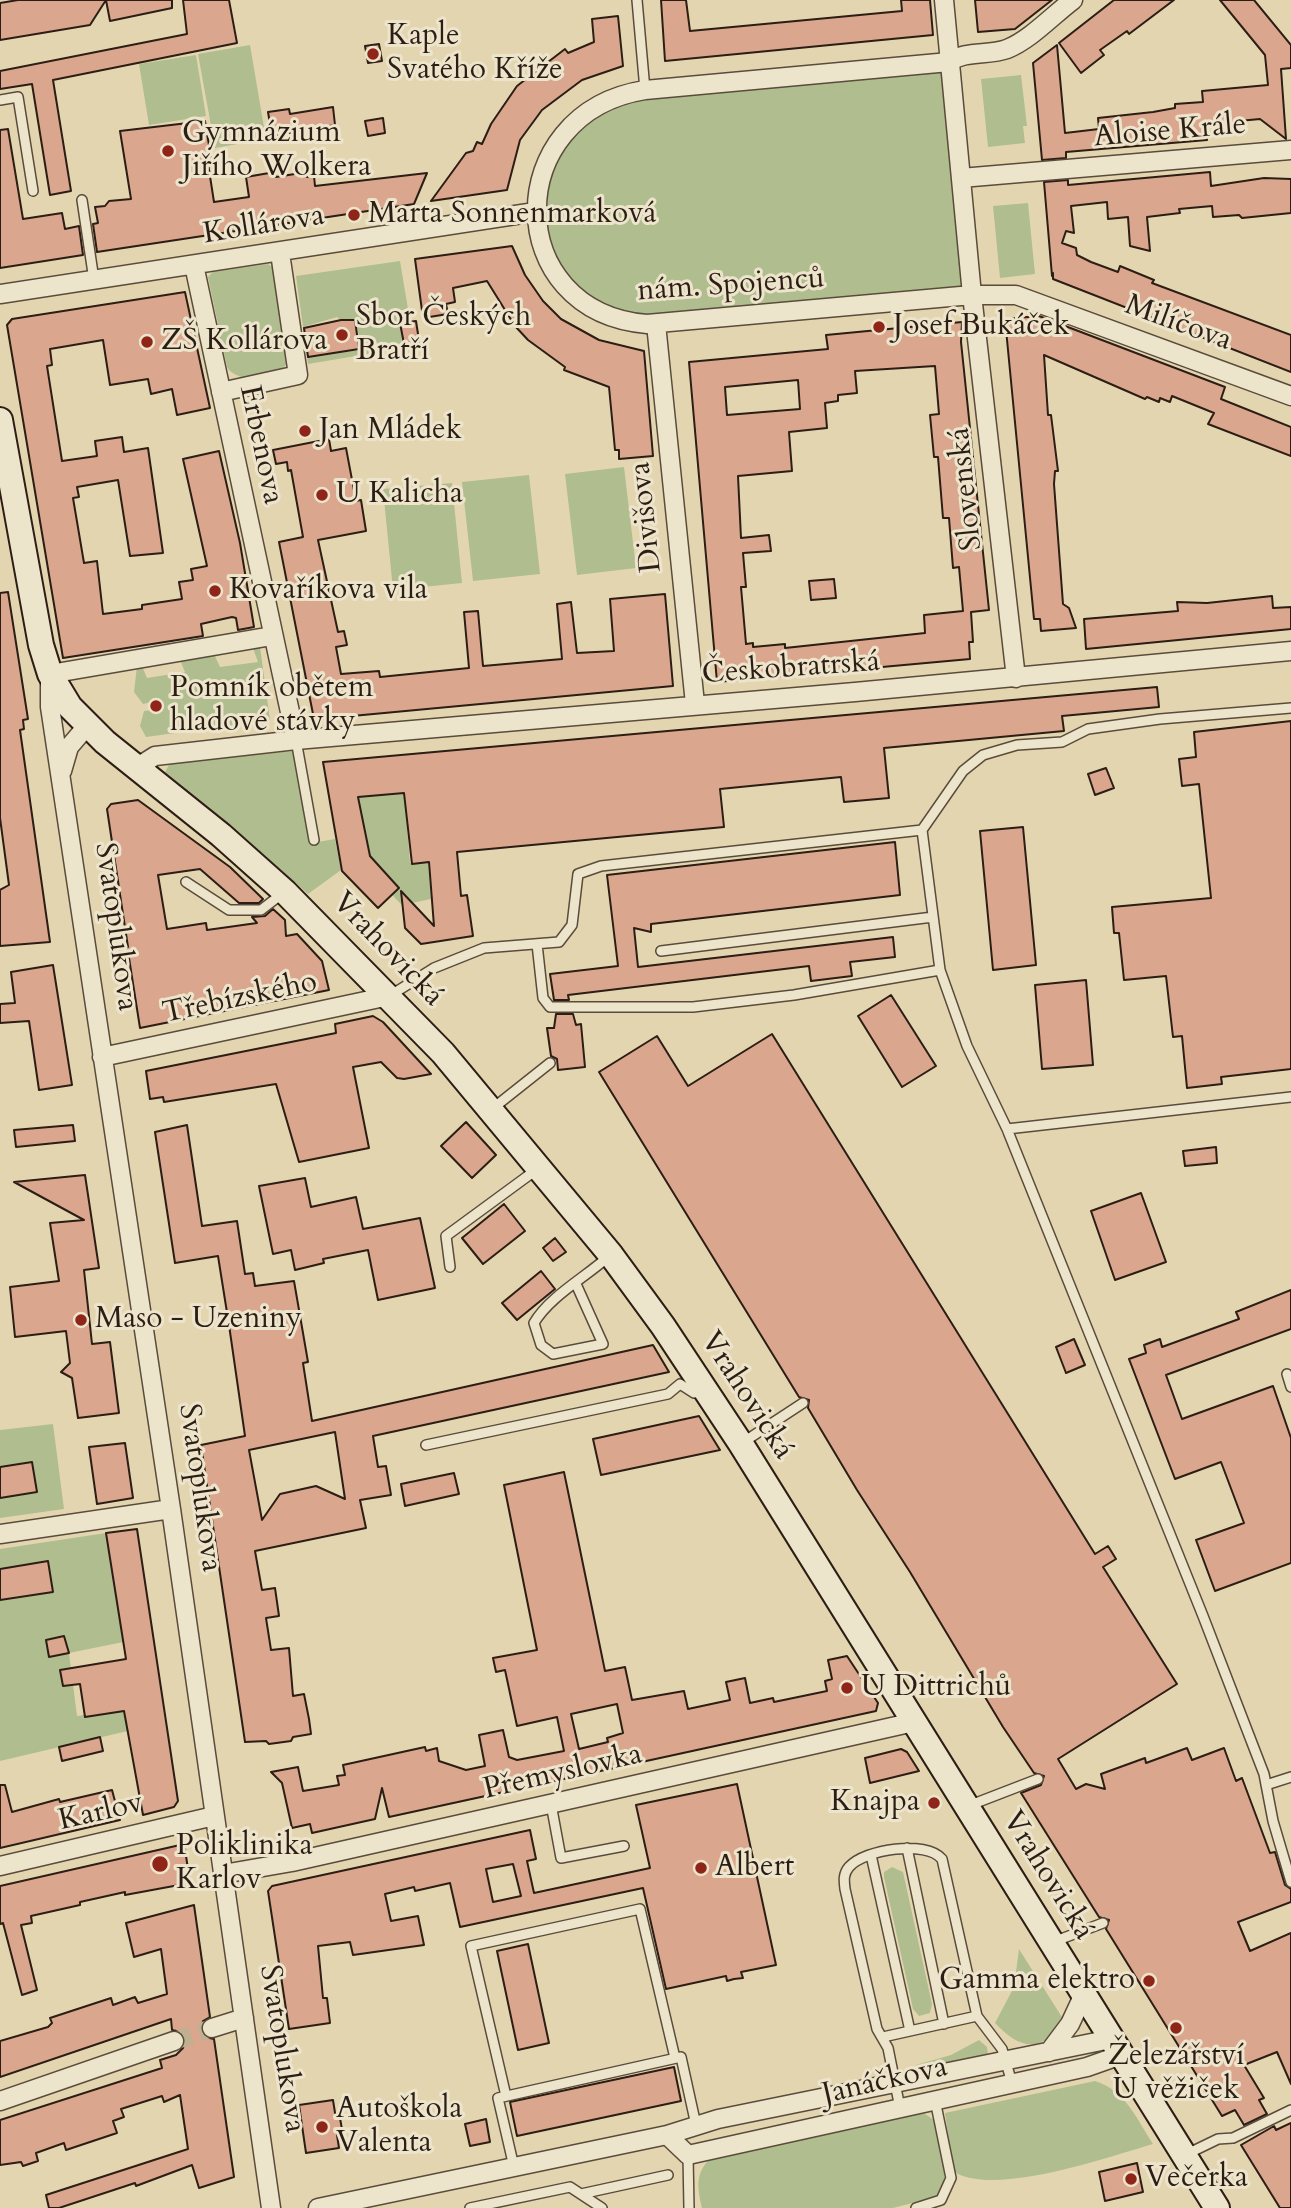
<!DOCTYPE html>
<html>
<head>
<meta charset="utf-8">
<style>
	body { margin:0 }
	canvas { display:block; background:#e4d5b1 }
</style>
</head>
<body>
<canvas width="1291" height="2208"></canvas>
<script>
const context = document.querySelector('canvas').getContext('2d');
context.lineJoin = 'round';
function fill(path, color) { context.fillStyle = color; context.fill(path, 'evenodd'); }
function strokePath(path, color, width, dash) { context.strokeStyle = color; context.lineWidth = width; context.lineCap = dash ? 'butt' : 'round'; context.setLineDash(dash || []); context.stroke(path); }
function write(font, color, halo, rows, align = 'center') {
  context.font = font + ' Cardo,serif'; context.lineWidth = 6; context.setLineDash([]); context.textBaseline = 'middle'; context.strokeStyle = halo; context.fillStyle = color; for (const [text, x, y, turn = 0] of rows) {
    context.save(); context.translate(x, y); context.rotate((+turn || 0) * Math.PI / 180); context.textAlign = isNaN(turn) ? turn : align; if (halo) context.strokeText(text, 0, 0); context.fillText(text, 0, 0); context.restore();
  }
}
fill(new Path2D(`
	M250,45L266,139L215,148L198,54Z
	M196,55L206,116L149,125L139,64Z
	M948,70L967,289L648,318L611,312L569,285L549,252L540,199L567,133L602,106L645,94Z
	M1021,75L1027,126H1023L1025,143L988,147L981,79Z
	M1028,203L1035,274L1000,278L993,206Z
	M400,261L410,321L400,323L404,348L308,364L307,356L361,350L356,319L342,321L337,317L303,327L296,276Z
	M268,264L275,269L287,364C274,378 238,385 227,367L208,277L213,272Z
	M624,467L636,568L577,575L565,474Z
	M529,475L540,574L473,581L462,482Z
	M452,483L462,583L393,590L383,489Z
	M260,647L270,720L146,737L140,726L144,711L162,709L160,700L143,704L134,692L137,666H142L147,678L185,672L180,660L214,654L220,667L258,662L253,648Z
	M294,751L312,843L335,839L341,870L308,894L232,826L165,772L170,763Z
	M404,792L410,863L428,862L431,899L402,905C371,876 362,835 351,796Z
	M53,1424L64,1509L0,1518V1430Z
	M106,1533L122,1634L152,1629L153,1636L69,1653L77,1716L163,1704L166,1722L0,1761V1549Z
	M892,1867L903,1872L932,2004L930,2013L919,2016L913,2009L884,1877V1872Z
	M1019,1949L1065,2022C1041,2053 1020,2050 995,2023L1014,1987Z
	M979,2040L987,2047L988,2055L917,2070L916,2065L951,2055Z
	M1095,2081C1125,2090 1137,2119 1153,2144C1108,2157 992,2198 953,2171L945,2113Z
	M922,2112L934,2120C938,2142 955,2180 936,2197L893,2208H702C697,2186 695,2174 711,2157Z`), '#b0be8f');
const building = new Path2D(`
	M18,0H106L90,25L0,40V3Z
	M106,0H172V8L110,21Z
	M183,0H229L237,43L53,80L71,191L50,195L32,84L0,89V71L187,34Z
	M661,0H686L690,31L902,11L901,0H930L933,35L665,61Z
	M975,0H1052L1015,29L978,32Z
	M1114,0H1174L1129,34L1127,31L1100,50L1104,55L1081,73L1059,43Z
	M1220,0H1254L1291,45V68L1281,69L1286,139L1260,119L1228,122L1206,126L1207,140L1066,152V158L1042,160L1033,63L1057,45L1065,133L1099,129L1098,118L1153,112L1175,108V104L1203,102L1202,91L1268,85L1265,55Z
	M618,16L623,66L582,80L542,110L520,140L507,190L431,201L466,153L473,151L477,142L482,144L491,124L517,86L565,49L568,53L594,42L592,19Z
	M379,44L382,61L368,63L365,46Z
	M333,107L335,125L272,136L268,112L289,109L290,114Z
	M383,118L385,133L368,136L365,121Z
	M205,121L211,157H207L214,202L249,197L246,177L275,172L276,177L307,172V177L314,176L315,186L427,173L414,204L97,252L93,224L98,223L95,207L105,206L109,201L131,199L120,131Z
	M8,129L23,219L62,213L65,229L79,226L83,255L0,268V130Z
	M1210,172L1211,186L1264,178L1291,179V213L1242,218L1239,215L1213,217L1212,206L1179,209L1180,213L1147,217L1150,251L1130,246L1128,217L1108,219L1107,202L1071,206L1074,233L1066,231L1062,243L1076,248L1077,255L1091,262L1118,272L1120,266L1154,280L1152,283L1291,335V372L1053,279V273L1052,276L1044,182L1068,180V185Z
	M512,246L525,275L543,301L561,319L599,340L644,351L653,456L619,459V450H615L609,387L564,370L565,367L528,340L515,326L487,281L453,288L455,302L446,304L448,314L423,318L415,259Z
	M185,292L210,408L177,415L172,389L151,394L148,379L110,385L103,340L50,349L52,365L47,366L62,461L97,456L95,441L122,437L124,452L148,448L163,553L130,556L118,480L77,487L79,497L73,498L84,563L97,561L103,614L142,609V605L182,599L179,582L193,580L191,569L207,566L183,459L219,451L240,543L254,627L238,630L236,618L232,617L201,624L203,636L63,658L7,325L12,319Z
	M1039,316L1225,387L1221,399L1291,427V456L1208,424L1214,413L1172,396L1170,402L1160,398L1159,402L1147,397L1145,399L1044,355L1048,415H1051L1058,471H1055L1054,484L1063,604L1069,608L1076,628L1041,631L1040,619H1034L1005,319Z
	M341,320H355L359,349L308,357L304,328Z
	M416,321L420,347L405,349L400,323Z
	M962,322L961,342L989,610L971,612L973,642H969L970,659L717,682L689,362L828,349L826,335ZM935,366L939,414L930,415L934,457H938L943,518H949L953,568L959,567L963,611L924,615L925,633L785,648V644L753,647V643L746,644L741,587H746L743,553L771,551L769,535L741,538L738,476L792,471L789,432L827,428L825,403L838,401V395L857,393L855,371ZM798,380L800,409L727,415L725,387Z
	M329,439L331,451L346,448L356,501L361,500L366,531L318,540L338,632L344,631L347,645L336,647L341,674L379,671L380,677L469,668L464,612L478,611L483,666L562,659L557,604L571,602L577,653L614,651L610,599L665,594L673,686L320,719L313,714L279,542L303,537L291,470L288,471L287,462L276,464L273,450Z
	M834,579L836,598L811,600L809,581Z
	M8,592L28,719L23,720L24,729L20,730L50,942L0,946V890L9,885L0,818V593Z
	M1272,596L1273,608L1291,607V629L1086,649L1084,619L1178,611L1177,602L1207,603Z
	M1157,687L1159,707L1062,716L1064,731L884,748L889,798L844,802L841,777L720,789L724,827L457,852L461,896L467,895L473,936L421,944L405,928L401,891L434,926L429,862L412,864L404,793L358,797L370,856L399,888L378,908L342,871L323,762Z
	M1291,721V1069L1221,1077L1222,1084L1187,1088L1182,1036L1173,1037L1166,976L1124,980L1119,933H1114L1112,907L1211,898L1199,784L1182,786L1179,759L1196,757L1194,732Z
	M1106,768L1114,788L1095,795L1088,774Z
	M138,800L230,867L263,899L259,903H239L200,869L158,875L167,929L206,923L207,930L257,923L252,917L265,916L273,909L285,920L286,936L297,934L322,961L329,990L140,1028L129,958L111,952L128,947L107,809L111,804Z
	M1023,827L1036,965L993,970L980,831Z
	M895,842L900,895L651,924V932L634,928L638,967L893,937L895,957L850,962L852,976L811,981L809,966L568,995L569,1000H554L550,974L618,966L607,875Z
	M53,965L72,1085L39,1090L29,1021L0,1023V1004L15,1003L11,972Z
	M1086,980L1093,1065L1042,1069L1035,985Z
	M891,995L936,1066L902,1087L858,1016Z
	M556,1014H573L576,1025L581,1024L585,1067L558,1070L557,1059L551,1056L547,1028H554Z
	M373,1016L383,1022L431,1074L404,1079L397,1078L381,1062L353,1067L369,1148L299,1162L276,1084L164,1102L163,1097L150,1099L146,1071L336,1033L335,1024Z
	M772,1034L1095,1554L1108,1546L1116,1559L1103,1567L1177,1684L1058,1759L1076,1789L1086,1784L1105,1789L1101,1774L1145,1758L1146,1763L1187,1748L1192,1760L1224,1748L1236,1781L1242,1778L1270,1853L1275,1852L1285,1885L1291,1889V1902L1238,1922L1250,1951L1291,1933V2084L1277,2052L1244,2065L1264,2098L1259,2100L1267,2114L1244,2125L1235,2110L1222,2116L1106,1929L1109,1920L1099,1917L1021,1793L1041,1785L1044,1776L1034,1773L1003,1727L910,1572L857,1490L808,1408L809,1400L799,1397L599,1072L657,1036L688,1086Z
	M466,1122L496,1155L472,1178L441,1146Z
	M73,1125L75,1141L16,1147L14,1130Z
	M187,1125L202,1226L237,1221L245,1274L253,1273L255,1286L294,1281L308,1362L303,1363L312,1421L653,1345L669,1372L373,1436L378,1467L386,1466L391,1495L360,1500L366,1528L255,1551L262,1590L275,1588L279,1616L266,1618L271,1650L289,1648L293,1696L304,1694L309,1719L311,1734L293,1737L291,1741L269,1744L266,1741L245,1742L201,1445L245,1436L229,1325L218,1256L175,1263L155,1132ZM335,1432L345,1499L316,1486L280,1494L262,1520L249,1450Z
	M1216,1147L1217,1163L1185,1166L1183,1151Z
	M85,1175L99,1268L84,1270L92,1344L110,1342L119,1413L78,1418L72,1378L61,1372L70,1363L66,1331L15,1337L10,1287L59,1281L50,1223L84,1220L14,1182Z
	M305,1178L311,1207L356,1197L363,1229L420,1218L435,1288L378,1300L368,1250L323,1259L324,1263L295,1270L291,1250L273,1254L259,1186Z
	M1141,1193L1166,1262L1115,1280L1091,1211Z
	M504,1204L525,1231L483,1264L462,1238Z
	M555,1238L566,1252L553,1261L543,1248Z
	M541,1271L555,1289L517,1320L502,1303Z
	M1291,1290V1329L1166,1375L1182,1419L1273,1386L1291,1438V1563L1215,1591L1196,1540L1244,1523L1221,1462L1175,1479L1129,1359L1146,1353L1144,1345L1160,1339L1162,1347L1239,1319L1236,1312Z
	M1074,1339L1085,1365L1066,1373L1056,1347Z
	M699,1416L720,1450L601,1475L593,1439Z
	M125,1443L133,1498L97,1504L89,1447Z
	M32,1462L37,1492L0,1498V1467Z
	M564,1472L605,1671L625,1667L632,1700L684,1691L688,1709L730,1700L726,1682L745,1678L750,1703L773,1698L774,1702L827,1691L825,1681L832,1679L828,1660L847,1656L878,1703L876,1711L389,1817L382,1788L375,1819L312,1833L310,1824L292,1828L282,1783L271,1772L298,1767L303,1791L339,1785L337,1776L345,1775L343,1765L425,1747L426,1751L437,1748L439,1761L466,1770L485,1766L479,1735L503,1730L509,1757L517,1760L564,1751L557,1717L517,1726L505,1670L496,1672L493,1658L537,1650L504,1485ZM617,1704L623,1733L607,1738L608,1742L579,1749L571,1714Z
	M454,1473L459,1494L405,1506L401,1484Z
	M137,1529L178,1801L174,1807L143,1815L124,1711L85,1717L80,1684L63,1686L60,1670L126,1659L106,1533Z
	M48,1561L53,1592L0,1600V1569Z
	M64,1636L69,1653L49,1657L46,1640Z
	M100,1737L103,1751L62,1761L59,1747Z
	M901,1749L907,1752L919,1771L870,1783L865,1758Z
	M737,1784L776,1965L741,1972L743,1978L734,1979L727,1981L726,1976L666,1989L643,1888L460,1927L450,1883L415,1891L414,1887L385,1894L391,1921L418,1916L424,1945L353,1955L350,1942L318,1946L323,1998H327L330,2023L289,2029L268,1891L272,1886L530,1830L536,1859L527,1861L534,1893L650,1868L636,1805ZM513,1864L521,1896L493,1902L486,1869Z
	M0,1785H5L12,1812L59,1799L60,1802L112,1790L120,1820L0,1848Z
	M180,1845L185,1849L190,1883L125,1895V1892L80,1902V1905L31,1916L32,1923L21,1925L37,1990L22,1995L3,1923L0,1924V1886Z
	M194,1905L210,2017L203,2021L201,2031L205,2037L214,2039L234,2177L199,2188L192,2165L136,2186L135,2183L59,2208H49L46,2195L188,2149L180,2095L164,2102L162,2096L121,2109L124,2117L113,2121L117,2133L66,2150L64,2143L36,2153L38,2161L23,2166L21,2162L0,2165V2120L162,2068L160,2060L176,2055L183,2048L185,2038L181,2032L172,2030L171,2019L0,2077V2041L48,2027L52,2023L50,2018L111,1998L113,2005L135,1997L138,2003L167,1994L161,1949L134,1957L126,1923Z
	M528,1944L549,2043L518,2050L497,1951Z
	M674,2067L681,2101L517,2136L510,2102Z
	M333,2100L336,2119L340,2118L343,2135H337L339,2148L306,2153L299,2105Z
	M486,2119L490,2142L470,2146L465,2124Z
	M1291,2123V2208H1280L1241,2145L1274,2126L1276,2130Z
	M1137,2163L1143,2192L1105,2201L1099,2172Z`);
fill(building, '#daa68d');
strokePath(building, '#2c1e14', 2);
strokePath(new Path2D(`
	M174,2041L212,2028`), '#bfb092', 18, [18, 9]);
const lane = new Path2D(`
	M637,0L645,90
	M0,100L18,97L33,191
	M82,200L94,280
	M296,740L314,840
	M922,830L963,771L983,755L1017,745L1062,742L1088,729L1160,719L1291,708
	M186,882L229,910H261L283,893
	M661,951L933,917
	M940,970L967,1046L1007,1129L1203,1616L1264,1774L1273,1821L1291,1882
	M391,995L434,968L484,948L559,942L572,925L578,874L601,866L922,830L940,970L794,995L693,1007H550L543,998L537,944
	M492,1109L550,1063
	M1007,1129L1291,1097
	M450,1267L446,1236L536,1170
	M576,1284L603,1344L553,1354L541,1345L534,1323C550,1296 586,1277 609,1256
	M1287,1374L1291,1387
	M742,1443L803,1403
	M426,1445L668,1394L680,1384L694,1393L700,1390
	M1266,1785L1291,1777
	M551,1804L561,1858L624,1846
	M968,1806L1038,1779
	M907,1848L944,2024
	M871,1855L910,2031
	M1053,1942L1103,1923
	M883,2037L977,2016
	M506,2096L471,1946L640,1909L675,2058
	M900,2108L888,2048L877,2029L845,1889C844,1881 843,1874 849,1867C865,1849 926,1840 942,1859L977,2016L1002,2049L1012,2083
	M688,2155L689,2208
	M1185,2155L1218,2139L1233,2138L1291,2110
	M514,2167L498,2098L681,2057L696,2125
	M581,2194L668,2175
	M470,2208L570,2187L602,2208
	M916,2208L941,2200L951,2178L935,2100`);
const street = new Path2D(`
	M944,0L972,295L1016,678
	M1073,0C1053,15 1030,40 1007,49C988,56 966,50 949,62L645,90C500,113 501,312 647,324L972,295H1016L1291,396
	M961,178L1291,150
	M194,265L296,740
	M0,294L535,212
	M656,324L695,704
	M221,392L298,375L280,253
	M136,768L155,756L296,740L855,692L1291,651
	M62,771L69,747L87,726
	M102,1057L389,996
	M0,1534L171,1509
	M0,1866L214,1816
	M223,1874L292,1862L914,1722
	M212,2028L244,2018
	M1049,2052L1070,2024L1084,1994
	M0,2101L174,2041
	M667,2135L688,2155L1087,2067L1121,2055
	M271,2208L171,1509L50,707V674L272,636
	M318,2208L667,2135L718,2119L1111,2039`);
const secondary = new Path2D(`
	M0,420L41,645L50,674L70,707L105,742L221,835L285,892L443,1053L611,1255L663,1326L741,1444L1217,2208`);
strokePath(lane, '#5a4c3b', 12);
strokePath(street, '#5a4c3b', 21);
strokePath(secondary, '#2c1e14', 28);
strokePath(lane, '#ede4cc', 9);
strokePath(street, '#ede4cc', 18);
strokePath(secondary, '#ede4cc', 24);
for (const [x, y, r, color] of [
	[373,54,7,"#8f2418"],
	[168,151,7,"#8f2418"],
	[354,215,7,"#8f2418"],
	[879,327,7,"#8f2418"],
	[342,335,7,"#8f2418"],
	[147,342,7,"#8f2418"],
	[305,431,7,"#8f2418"],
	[322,495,7,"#8f2418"],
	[215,591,7,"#8f2418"],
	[156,706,7,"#8f2418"],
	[81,1320,7,"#8f2418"],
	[847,1688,7,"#8f2418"],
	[934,1803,7,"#8f2418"],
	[160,1864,9,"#8f2418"],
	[701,1868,7,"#8f2418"],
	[1149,1981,7,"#8f2418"],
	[1176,2028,7,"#8f2418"],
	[322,2127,7,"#8f2418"],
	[1131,2179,7,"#8f2418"]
]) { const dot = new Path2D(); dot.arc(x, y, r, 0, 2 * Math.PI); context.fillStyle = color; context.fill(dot); strokePath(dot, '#ede4cc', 2.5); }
write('30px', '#2c1e14', '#ede4cc', [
	["Kaple",387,37],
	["Svatého Kříže",387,71],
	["Gymnázium",182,134],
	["Jiřího Wolkera",182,168],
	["Marta Sonnenmarková",368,215],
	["Sbor Českých",356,318],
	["Bratří",356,352],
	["Josef Bukáček",893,327],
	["ZŠ Kollárova",161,342],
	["Jan Mládek",319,431],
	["U Kalicha",336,495],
	["Kovaříkova vila",229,591],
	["Pomník obětem",170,689],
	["hladové stávky",170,723],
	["Maso - Uzeniny",95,1320],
	["U Dittrichů",861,1688],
	["Knajpa",920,1803,"right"],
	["Poliklinika",176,1847],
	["Karlov",176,1881],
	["Albert",715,1868],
	["Gamma elektro",1135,1981,"right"],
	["Železářství",1176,2057,"center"],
	["U věžiček",1176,2091,"center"],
	["Autoškola",336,2110],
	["Valenta",336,2144],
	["Večerka",1145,2179]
], 'left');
write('30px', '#2c1e14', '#ede4cc', [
	["Aloise Krále",1170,132,-5],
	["Kollárova",264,226,-9],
	["nám. Spojenců",731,286,-4],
	["Milíčova",1178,324,20],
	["Erbenova",260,445,78],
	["Slovenská",967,489,-96],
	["Divišova",647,517,-96],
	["Českobratrská",791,669,-4],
	["Svatoplukova",115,927,82],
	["Vrahovická",387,950,46],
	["Třebízského",240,999,-12],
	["Vrahovická",746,1396,57],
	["Svatoplukova",199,1488,82],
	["Přemyslovka",563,1773,-13],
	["Karlov",101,1813,-13],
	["Vrahovická",1047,1876,58],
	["Svatoplukova",281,2049,81],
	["Janáčkova",885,2082,-13]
]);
</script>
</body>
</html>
